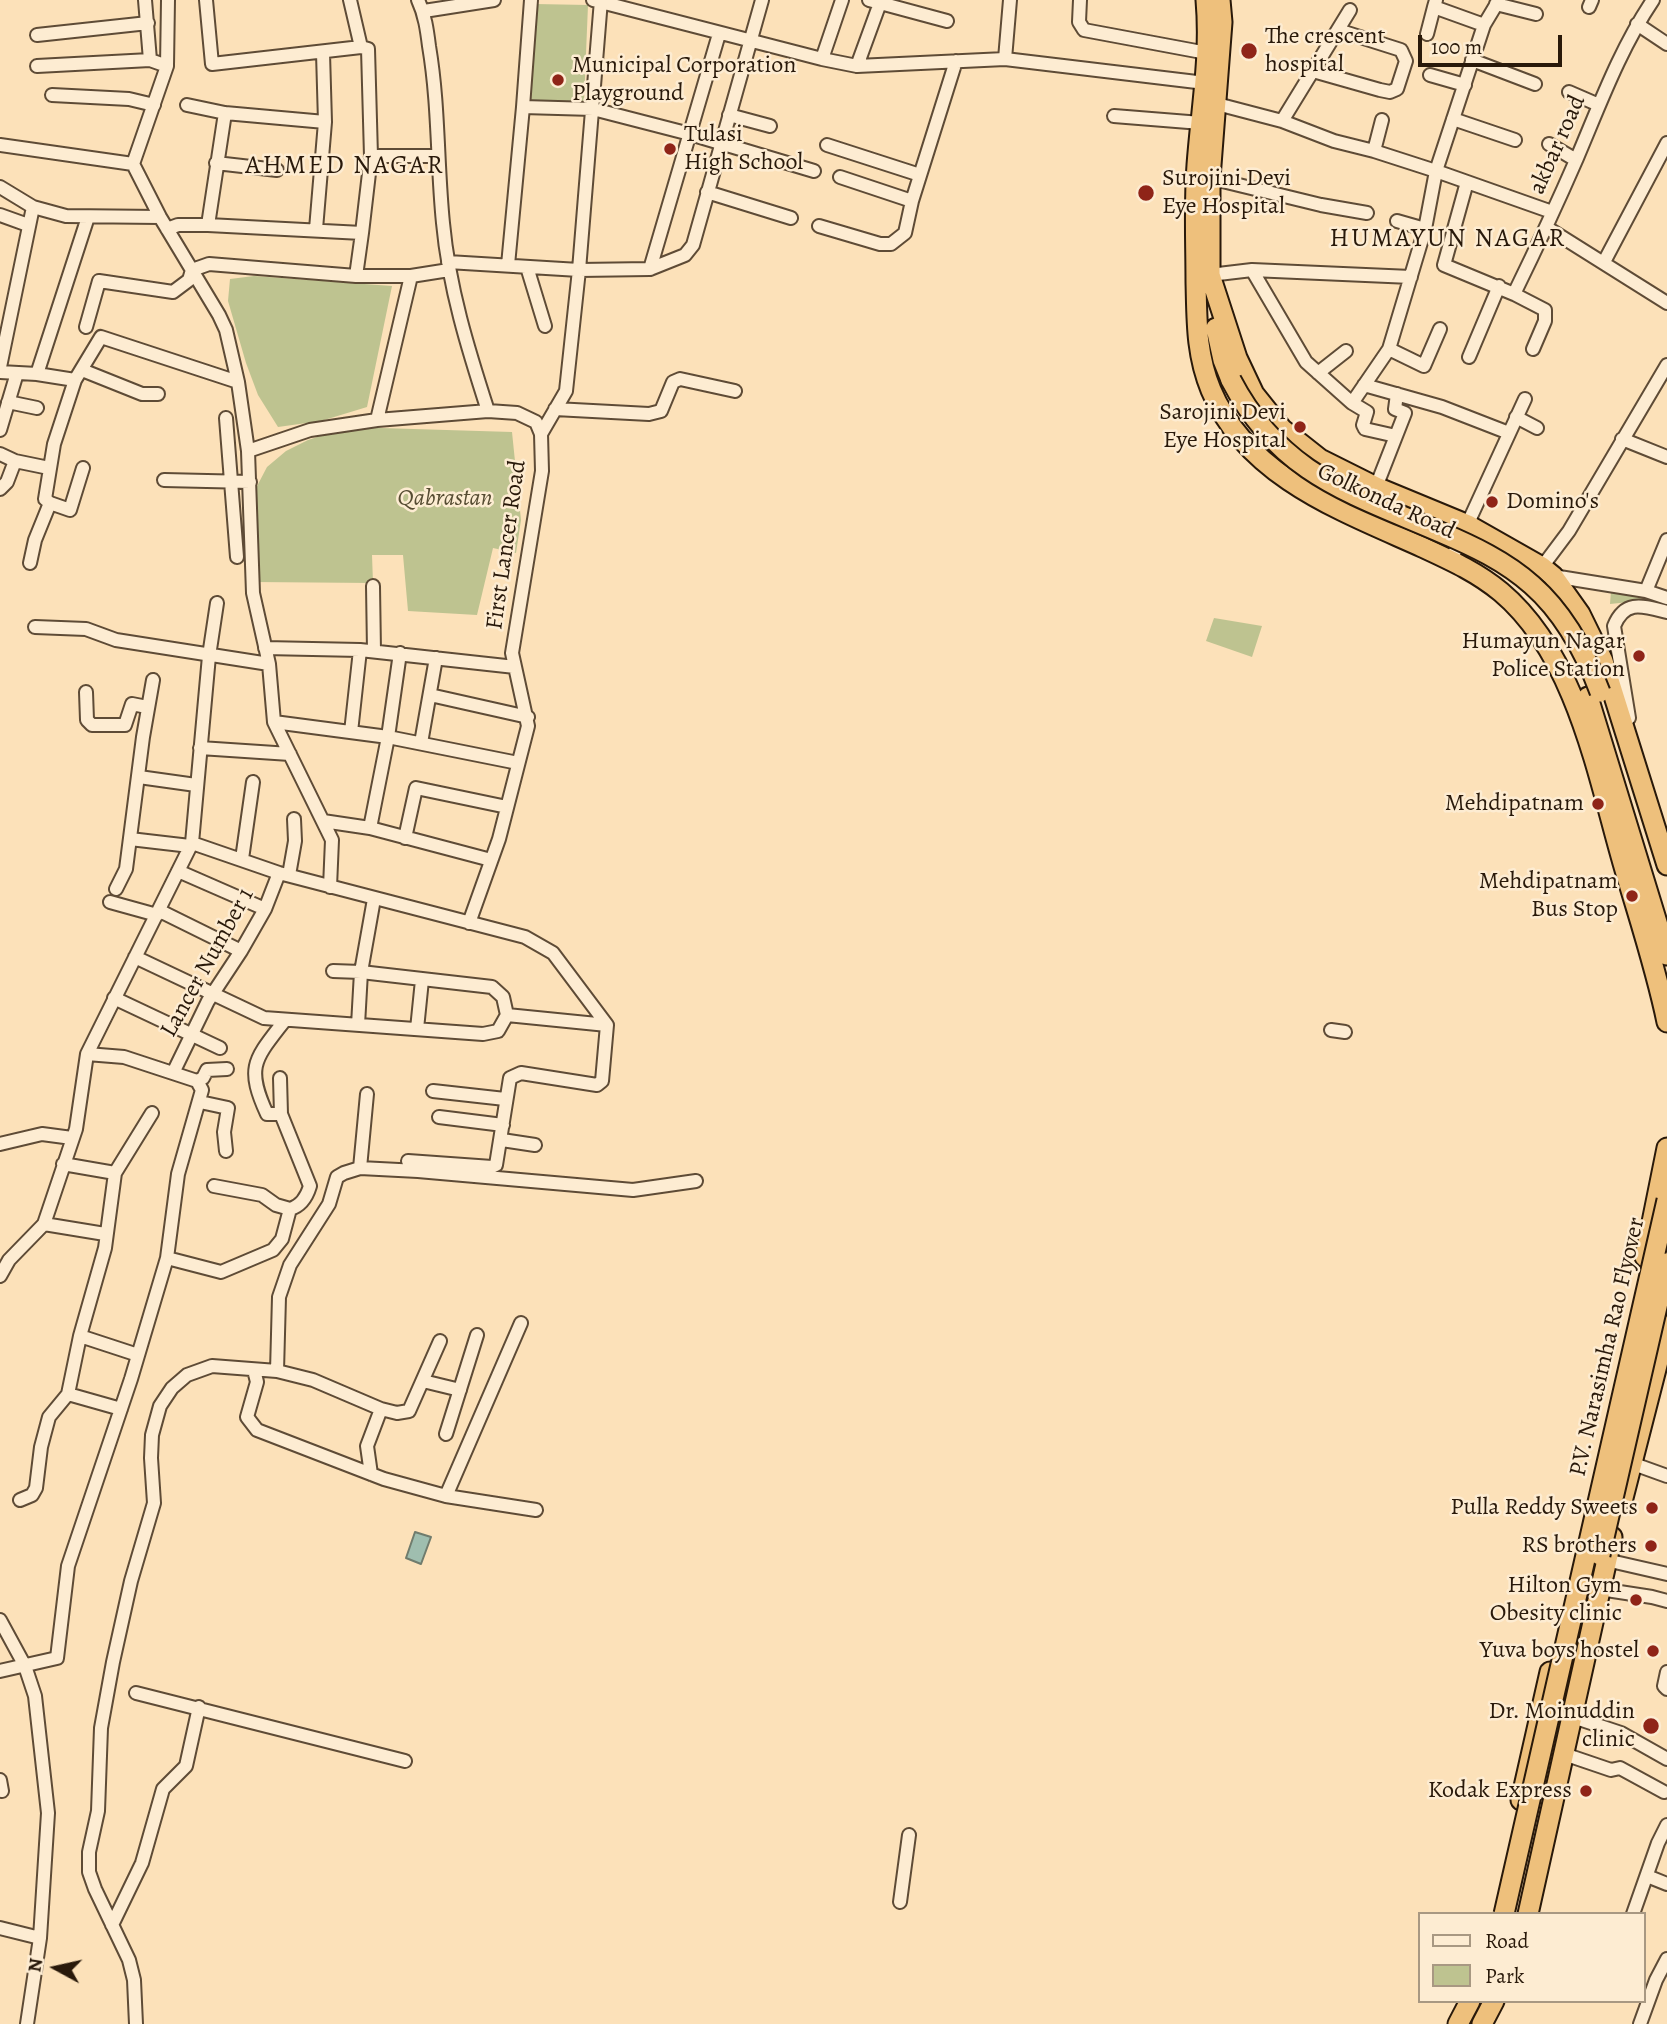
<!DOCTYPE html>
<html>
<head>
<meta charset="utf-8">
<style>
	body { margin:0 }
	#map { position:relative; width:1667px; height:2024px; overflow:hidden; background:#fce1b9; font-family:Alegreya,serif }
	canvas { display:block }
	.legend { position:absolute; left:1418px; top:1912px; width:228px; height:91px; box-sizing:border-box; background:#fdecd2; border:2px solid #a89882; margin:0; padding:9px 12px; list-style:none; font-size:21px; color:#29190a }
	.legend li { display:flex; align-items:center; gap:14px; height:35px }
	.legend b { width:35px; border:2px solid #a89882 }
	.north { position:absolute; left:21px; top:1933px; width:70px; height:70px; -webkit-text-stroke:5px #fdecd2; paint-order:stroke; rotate:278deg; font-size:19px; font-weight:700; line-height:28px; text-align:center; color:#29190a }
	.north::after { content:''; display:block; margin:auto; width:24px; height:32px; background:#29190a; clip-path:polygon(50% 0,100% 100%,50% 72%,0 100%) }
	.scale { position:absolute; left:1418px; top:35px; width:144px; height:32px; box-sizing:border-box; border:4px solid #29190a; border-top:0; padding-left:9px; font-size:21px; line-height:24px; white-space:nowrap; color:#29190a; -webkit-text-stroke:5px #fdecd2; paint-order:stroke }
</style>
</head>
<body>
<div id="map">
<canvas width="1667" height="2024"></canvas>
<ul class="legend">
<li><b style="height:9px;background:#fdecd2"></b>Road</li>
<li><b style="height:19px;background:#bec390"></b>Park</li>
</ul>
<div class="north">N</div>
<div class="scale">100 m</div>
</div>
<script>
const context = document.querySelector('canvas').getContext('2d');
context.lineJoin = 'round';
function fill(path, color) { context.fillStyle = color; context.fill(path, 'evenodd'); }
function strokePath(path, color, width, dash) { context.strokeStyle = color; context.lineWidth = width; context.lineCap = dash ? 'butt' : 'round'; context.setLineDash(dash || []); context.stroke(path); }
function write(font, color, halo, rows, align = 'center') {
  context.font = font + ' Alegreya,serif'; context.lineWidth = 5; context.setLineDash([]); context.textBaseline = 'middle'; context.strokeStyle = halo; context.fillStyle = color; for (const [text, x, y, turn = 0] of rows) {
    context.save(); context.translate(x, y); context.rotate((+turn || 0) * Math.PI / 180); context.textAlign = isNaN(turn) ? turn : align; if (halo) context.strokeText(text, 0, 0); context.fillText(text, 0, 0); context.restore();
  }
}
fill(new Path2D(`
	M535,4L588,5L584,102L529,101Z
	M254,276L392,286L367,407L321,421L278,427L258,395L246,363L228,301L230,279Z
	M348,427L512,432L521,520L516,553L493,548L477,615L408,611L403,555H372L373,583L254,582L255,490L267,467L286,451L308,440Z
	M1611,591L1648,600L1610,604Z
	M1214,618L1262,626L1252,657L1206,641Z`), '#bec390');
const water = new Path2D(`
	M415,1532L431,1537L421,1564L406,1558Z`);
fill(water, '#9fbeaf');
strokePath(water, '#707c6d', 2);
const minor = new Path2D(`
	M145,0L150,60
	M168,0L167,66L133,164L160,217L219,315L226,330L238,382L248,451L253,593L269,664L274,722L332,840L330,887
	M206,0L212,64L361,47L350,0
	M418,0C425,15 427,30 429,46C439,105 437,164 443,223C449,288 468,349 488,411L517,413L536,422L541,434L542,471L512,653L528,726L499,839L469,923
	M593,0L822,59L857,66L1005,59L1205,83
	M869,0L947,21
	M1080,0L1079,22L1084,30L1207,53
	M1436,0L1434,7L1484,25
	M1496,4L1536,14
	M1589,7L1592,0
	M424,11L494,0
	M1637,24L1667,44
	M1427,34L1434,7
	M37,35L148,23
	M822,59L842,0
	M1005,59L1010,0
	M1472,60L1535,84
	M37,66L150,60L167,66
	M857,66L880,3
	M1313,71L1380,90L1390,92L1397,89L1406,61L1401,50L1338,30
	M1430,75L1465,85
	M1569,92L1599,105
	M52,95L129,99L154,105
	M1217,104L1282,121L1334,141L1374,151L1436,171L1552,212
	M187,105L225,113L325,122
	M523,107L593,109L690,134L814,171
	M729,115L770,126
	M1114,116L1201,123
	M1453,119L1515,140
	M1282,121L1350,10
	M1549,144L1576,160
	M0,145L133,164
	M827,145L920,175
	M1374,151L1382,120
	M371,156H438
	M216,163L277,170
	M840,177L912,201
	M1210,178L1321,205L1367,213
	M1467,182L1444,265L1514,294C1536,249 1557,204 1577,158C1600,104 1620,49 1653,0
	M0,187L33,207L66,216L160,217
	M707,192L791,218
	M0,215L28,225
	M1397,221L1425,229
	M208,225L225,113
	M819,226L880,244H891L905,233L912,201L956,61
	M1546,227L1667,303
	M167,229L178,225H208L362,233L371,156L368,49L361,47
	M316,229L325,122L323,53
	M448,262L579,270L650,269L719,34
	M1604,262L1667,143
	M508,265L523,107L531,0
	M527,267L545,326
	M650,269L685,255L693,245L762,0
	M1252,270L1306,362L1352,403L1367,412L1363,425L1365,429L1396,436
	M1210,275L1252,270L1411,277
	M356,276L362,233
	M1514,294L1545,310V321L1533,349
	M86,327L99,281L173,292L189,280L192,270L209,264L356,276H411L449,270
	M1389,349L1424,366L1440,329
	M1469,357L1499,286
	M0,367L33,207
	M82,370L142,394H158
	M0,372L37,374L75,380
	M1318,373L1346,351
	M37,374L88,217
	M1364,385L1442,407L1509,433
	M8,402L37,408
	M1352,403L1389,349L1425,229L1436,171L1484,25L1499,0
	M555,409L649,414L661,411L673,382L680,379L735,391
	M1516,417L1537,428
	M226,418L237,557
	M377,420L411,276
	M0,430L17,373
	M541,434L566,391L579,270L601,0
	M1622,439L1667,457
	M248,451L310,430L377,420L488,411
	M0,454L15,461L49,468
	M164,480L250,482
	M1376,487L1405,413L1395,409L1397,394
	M0,489L7,482L15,461
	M50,503L70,510L83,468
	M1451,560L1525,399
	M30,563L35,540L50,503L45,499L54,444L75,380L101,337L238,382
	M1542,567L1569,531L1667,365
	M1553,576L1646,591L1667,598
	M373,586L374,651
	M1646,591L1667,540
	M35,627L86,629L116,640L269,664
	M265,648L360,650L515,667
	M86,692L87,720L92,725H125L132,704L147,707
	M430,695L528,717
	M1629,718L1614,626C1625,599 1643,606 1667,612
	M274,722L388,737L518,763
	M351,732L360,650
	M421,743L436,658
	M200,748L290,754
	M139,777L196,785
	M323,821L370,828L491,860
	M370,828L388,737L400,653
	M405,838L416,788L507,807
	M130,839L190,846
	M192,843L279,873L525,937L553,953L607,1025L602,1081L597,1085L521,1073L510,1078L496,1165L492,1167L408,1161
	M242,859L253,782
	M178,871L265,909
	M289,875L295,841L294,819
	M116,889L126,869L143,737L153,680
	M110,902L157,915
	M160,911L241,951
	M135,957L264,1018L483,1034L498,1031L507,1015L503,997L492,987L361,972L333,971
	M114,998L220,1048
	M507,1015L607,1025
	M358,1025L361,972L374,899
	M417,1029L422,980
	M1331,1030L1345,1032
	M173,1073L208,1001L241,951L265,909L279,873
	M197,1081L203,1078L207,1070L227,1069
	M433,1091L505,1099
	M200,1102L228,1108L224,1132L226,1151
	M281,1114H267C245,1066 255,1059 285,1020
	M439,1117L503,1125
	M502,1140L535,1145
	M0,1144L42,1134L72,1138
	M63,1164L115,1173
	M360,1168L367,1094
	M214,1186L262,1195L276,1205L290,1209
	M44,1224L105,1234
	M167,1258L221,1272L273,1250L282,1239L290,1209C301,1206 307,1196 310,1186L281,1114L280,1078
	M0,1276L9,1260L44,1224L76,1129L87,1054L192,843L209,656L217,603
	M80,1336L138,1355
	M254,1370L257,1382L247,1417L257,1430L384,1479L446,1496L536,1510
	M277,1371L279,1297L290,1265L329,1204L337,1177L344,1173L360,1168L418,1171L633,1190L696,1181
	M423,1381L460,1390
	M68,1394L121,1409
	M446,1434L477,1335
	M1631,1463L1667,1476
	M371,1474L367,1446L381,1409
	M446,1496L521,1323
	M20,1500L32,1495L36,1488L41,1447L49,1417L68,1394L80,1336L105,1248L115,1173L152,1113
	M1606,1560L1667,1574
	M1600,1589L1652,1597L1667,1601
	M0,1620L25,1666L35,1696L48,1813L40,1938L27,2024
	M0,1671L57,1658L68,1566L131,1379L167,1258L178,1174L202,1090L197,1081L124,1057L87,1054
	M1667,1672L1664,1686L1667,1689
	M136,1693L405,1761
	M1573,1717L1621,1733L1667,1759
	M1564,1754L1611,1770L1620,1768L1664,1792
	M0,1780L2,1791
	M1647,1876L1667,1884
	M900,1902L909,1835
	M1633,1914L1658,1843L1667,1825
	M112,1925L142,1863L163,1789L186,1766L199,1707
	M0,1928L40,1938
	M136,2024L134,1980L129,1960L95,1889L89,1872V1852L98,1811L101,1728L113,1662L131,1581L154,1503L151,1458L152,1435L160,1406L172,1388L187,1375L212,1366L277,1371L313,1380L381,1409L397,1413L409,1411L440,1341
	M1640,2024L1656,1980L1667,1959`);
const highway = new Path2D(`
	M1206,0C1211,56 1201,110 1197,165C1194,204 1196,243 1196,282C1197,320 1196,354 1211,390C1247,477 1342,511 1422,547C1450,560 1477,572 1501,592C1576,655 1597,773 1623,863C1638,915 1656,968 1667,1022
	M1220,0L1222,22L1210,178V275L1237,358L1254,394L1282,429L1320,459L1376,487L1468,525L1542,567L1553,576L1580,614L1603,661L1667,865
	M1216,328L1223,360L1231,380
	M1588,697L1667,955
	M1645,1257L1667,1148
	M1623,1498L1667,1326
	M1521,1800L1550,1672
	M1528,1914L1612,1537
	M1458,2024L1470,2001
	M1482,2024L1494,2001`);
strokePath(minor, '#5e4b36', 16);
strokePath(highway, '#29190a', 23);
strokePath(minor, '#fdecd2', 12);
strokePath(highway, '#eec07c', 19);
const highwayBridge = new Path2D(`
	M1231,380C1280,474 1350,493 1440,532C1473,546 1505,561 1532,585C1565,614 1585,652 1600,692
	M1600,1555L1667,1263
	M1504,1914L1667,1200`);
strokePath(highwayBridge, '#29190a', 23, []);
strokePath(highwayBridge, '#eec07c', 19);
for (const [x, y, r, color] of [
	[1249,51,9,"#8f2418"],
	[558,80,7,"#8f2418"],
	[670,149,7,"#8f2418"],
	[1146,193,9,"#8f2418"],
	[1300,427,7,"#8f2418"],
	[1492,502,7,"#8f2418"],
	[1639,656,7,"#8f2418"],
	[1598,804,7,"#8f2418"],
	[1632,896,7,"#8f2418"],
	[1652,1508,7,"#8f2418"],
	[1651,1546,7,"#8f2418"],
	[1636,1600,7,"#8f2418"],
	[1653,1651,7,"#8f2418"],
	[1651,1726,9,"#8f2418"],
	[1586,1791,7,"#8f2418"]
]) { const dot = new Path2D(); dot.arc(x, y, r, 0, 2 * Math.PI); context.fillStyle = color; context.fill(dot); strokePath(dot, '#fdecd2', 2.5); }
write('24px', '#29190a', '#fdecd2', [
	["The crescent",1265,37,"left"],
	["hospital",1265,65,"left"],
	["Municipal Corporation",572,66,"left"],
	["Playground",572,94,"left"],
	["Tulasi",684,135,"left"],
	["High School",684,163,"left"],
	["Surojini Devi",1162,179,"left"],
	["Eye Hospital",1162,207,"left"],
	["Sarojini Devi",1286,413],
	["Eye Hospital",1286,441],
	["Domino's",1506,502,"left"],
	["Humayun Nagar",1625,642],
	["Police Station",1625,670],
	["Mehdipatnam",1584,804],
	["Mehdipatnam",1618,882],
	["Bus Stop",1618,910],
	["Pulla Reddy Sweets",1638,1508],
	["RS brothers",1637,1546],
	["Hilton Gym",1622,1586],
	["Obesity clinic",1622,1614],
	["Yuva boys hostel",1639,1651],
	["Dr. Moinuddin",1635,1712],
	["clinic",1635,1740],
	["Kodak Express",1572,1791]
], 'right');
write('24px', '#29190a', '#fdecd2', [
	["akbar road",1558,145,-66],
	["Golkonda Road",1386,502,25],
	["First Lancer Road",507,545,-82],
	["Lancer Number 1",208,963,-61],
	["P.V. Narasimha Rao Flyover",1608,1347,-77]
]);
write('italic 24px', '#564c32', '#fdecd2', [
	["Qabrastan",445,499]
]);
context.letterSpacing = '2px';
write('26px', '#29190a', '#fdecd2', [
	["AHMED NAGAR",345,167],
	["HUMAYUN NAGAR",1448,240]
]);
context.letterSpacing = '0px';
</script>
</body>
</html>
